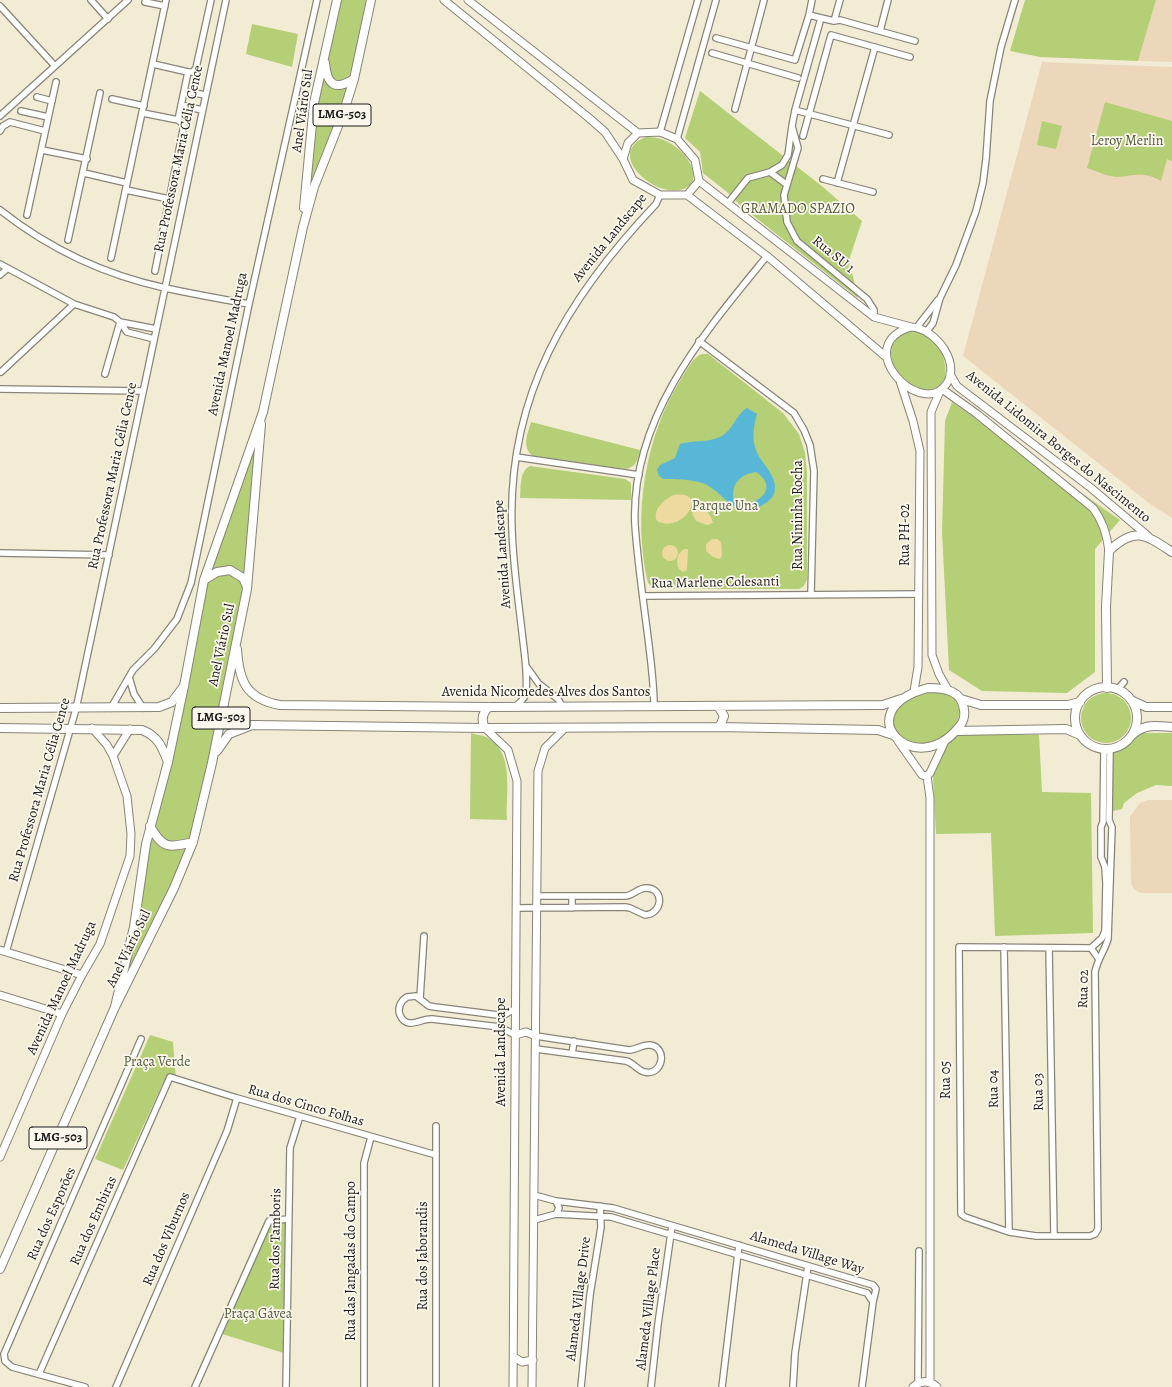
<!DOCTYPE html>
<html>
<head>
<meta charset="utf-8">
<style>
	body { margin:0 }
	canvas { display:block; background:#f2ecd4 }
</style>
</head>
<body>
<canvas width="1172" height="1387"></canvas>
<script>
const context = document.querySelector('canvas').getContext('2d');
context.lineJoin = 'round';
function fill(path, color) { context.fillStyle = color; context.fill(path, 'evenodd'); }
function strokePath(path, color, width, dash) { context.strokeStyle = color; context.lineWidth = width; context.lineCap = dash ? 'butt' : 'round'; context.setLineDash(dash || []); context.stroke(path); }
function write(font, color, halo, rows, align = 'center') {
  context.font = font + ' Alegreya,serif'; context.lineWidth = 3.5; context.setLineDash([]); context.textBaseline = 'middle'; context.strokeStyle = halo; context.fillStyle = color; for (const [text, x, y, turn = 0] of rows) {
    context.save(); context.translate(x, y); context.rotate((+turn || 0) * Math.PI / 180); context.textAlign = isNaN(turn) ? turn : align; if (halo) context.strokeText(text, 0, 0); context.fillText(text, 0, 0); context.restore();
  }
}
fill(new Path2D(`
	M1156,0H1172V62L1138,61Z
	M1042,62L1172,67V518L1150,504L963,356Z
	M1148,800H1172V893H1141L1134,889L1131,883L1130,816L1140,803Z`), '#edd7bb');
fill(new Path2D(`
	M337,0H371L354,79L303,227L314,103Z
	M1025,0H1156L1138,61L1040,57L1010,51Z
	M252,24L298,34L292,67L246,54Z
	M700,91L823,187L862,221L849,260L858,298L742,207L727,192L703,173L700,152L685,138Z
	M1105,102L1172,121V161L1167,159L1161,181C1145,172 1135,175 1118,177C1109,177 1096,171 1087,168Z
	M1042,121L1062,126L1056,149L1037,145Z
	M646,137C682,135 713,185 679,190C650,195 606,152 646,137Z
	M911,331C930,334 942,346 945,365C946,372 946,378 942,383C921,411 860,347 911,331Z
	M702,354H708L783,413L799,434L805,453L807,473V579L804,586L799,589H659L653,588L648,583C632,517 645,436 681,379C686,371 693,357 702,354Z
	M952,402L1120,520L1095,549V672L1067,693L982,691L949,670L942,532L945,421Z
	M263,412L247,589L193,842L115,1007L146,844L168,762L204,580Z
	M531,422L640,450C638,459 636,467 626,469L533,456C521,447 528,433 531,422Z
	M530,466L625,479L631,483V500L520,498C521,488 519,471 530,466Z
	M928,692L947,694L957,702C962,713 959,721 951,730C915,770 855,712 928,692Z
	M1081 718a25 25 0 1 1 50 0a25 25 0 1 1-50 0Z
	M471,733C476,735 482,735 486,737C516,751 505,795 507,820L470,819Z
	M1138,733H1172V786L1156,785L1137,793L1124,803L1122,809L1113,811V754L1132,742Z
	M959,734L1039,735L1042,792L1091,793L1093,933L995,936L991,833L936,834L933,777L947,744Z
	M150,1035L173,1042L176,1079L170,1077L163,1083L123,1170L95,1159Z
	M288,1219L287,1354L219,1333L269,1221Z`), '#b4cf75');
fill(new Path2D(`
	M674,495C711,490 683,535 657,521C652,510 664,499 674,495Z
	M698,508L706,510L711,517L713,523L707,525L696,521L692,513Z
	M712,539H717L721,542L722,555L720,559L713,557L706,551V544Z
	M662 553a8 8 0 1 1 16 0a8 8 0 1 1-16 0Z
	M684,549H688L687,570L683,572L679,569C675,561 677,554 684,549Z`), '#eeda9e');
fill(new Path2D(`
	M747,408L757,414C754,425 752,436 755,447C759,464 780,475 774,494C772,499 766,503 761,506C731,520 725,491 702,483C689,479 676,479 663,479L659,476L657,470L660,465L675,458L680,444C694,440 707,443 720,437C733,431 736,414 747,408ZM756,472C781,488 756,510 734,501C730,485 740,474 756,472Z`), '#58b7d6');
const minor = new Path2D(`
	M91,0L108,19
	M145,2L165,6
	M0,6L55,66
	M821,18L834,21L840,20L915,41
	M834,21L840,0
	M880,31L888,0
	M716,38L795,60L809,15
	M712,53L798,78
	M153,64L188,72
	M184,91L205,95
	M37,97L52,101
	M112,99L144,106
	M181,105L202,110
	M735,109L764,0
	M795,110L889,135
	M21,111L48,117
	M143,113L178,120
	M0,116L128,0
	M792,126L795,110L821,18L809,15L812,0
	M0,131L3,126L10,122L45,131
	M660,132L698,0
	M803,136L831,35L910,57
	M677,139L716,0
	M42,150L87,159
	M770,172L786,184
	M84,173L127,183
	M823,179L873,192
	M837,183L875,47
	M126,190L169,199
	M728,203L748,178L770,172L782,165L788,155L792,126L798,148L784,195L787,222L797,241L867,299L874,310V317
	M0,210C48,248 105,275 165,288C193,294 221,299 249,304
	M27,215L56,82
	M68,240L100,93
	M111,258L166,0
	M0,264L74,304L114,317L120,322L127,332L154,339
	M155,271L184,125L178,120L188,72H193L196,68L211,0
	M0,275L7,269
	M120,322L156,329
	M917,327L938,300
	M927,331L933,323L940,298L956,265L976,211L983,183L986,159L990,101L1001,47L1015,0
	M699,341L794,413L804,430L810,445L814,471L811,594
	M1,372L74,304
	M105,374L120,322
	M0,389L143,391
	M516,457L639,475
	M0,553L109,555
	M643,596L919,594
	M526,666L539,684L558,699L562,706
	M129,677L134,694L143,708
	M1117,690L1124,682
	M516,706C520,702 526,698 526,692C528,672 524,652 522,632C518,598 513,563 512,529C507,396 567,298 656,204L660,195
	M654,706C654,688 652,671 650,654C645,611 638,568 635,525C630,418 704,333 767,256
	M111,708L133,670L154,649L177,619L191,583L249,304L317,0
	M1104,749L1103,822L1101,827V857L1105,867L1106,883L1105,931L1102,938L1091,948L959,947L961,1214L965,1217L1009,1232L1036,1236H1090L1095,1234L1098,1229L1095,972C1098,958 1104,952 1108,939L1112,827L1109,820L1110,749
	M572,896V908
	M516,908L625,907L630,908L645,915C663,914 665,888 646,888C638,888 634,895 626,896H537
	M1004,947L1009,1232
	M1049,948L1054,1236
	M1091,948L1098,958
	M6,952L76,709L226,0
	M420,998L424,936
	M515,1035L500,1027L432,1019C421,1018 407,1031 400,1015C398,1010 399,1005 403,1000L407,997L416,996L429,1006L435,1007L498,1015H504L515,1009
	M536,1049L626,1061C634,1063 638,1071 645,1072C663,1076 668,1047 650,1045C642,1044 637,1050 629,1050L536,1036
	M572,1054L574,1041
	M436,1126V1387
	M556,1201L613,1208L873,1285L876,1289L873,1302L862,1387
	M556,1214L611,1217L867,1293L873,1302
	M534,1220L556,1214L559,1208L556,1201L534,1195
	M39,1374L170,1077L237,1098L436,1155
	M918,1383L919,1251
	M85,1387L12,1367L5,1361L4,1354L141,1039
	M116,1387L227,1131L237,1098
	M195,1387L269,1221L288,1219
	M286,1387L290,1148L300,1116
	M364,1387V1163L371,1137
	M581,1387L590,1295L601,1227L600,1206
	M651,1387L658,1324L672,1226
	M722,1387L739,1245
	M793,1387L795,1353L808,1266`);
const tertiary = new Path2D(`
	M444,0L589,118L605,132L623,159
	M468,0L638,133
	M660,132L677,139L695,160L699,181L687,195H660L633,180L623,159L628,143L638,133Z
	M699,181L874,317L911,327
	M687,195L767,256L885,356
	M911,327C936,328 964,366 944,387C917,416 851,345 911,327Z
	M950,374L957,386L1091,488L1148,536
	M900,381L913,421L920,451L918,667L914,691
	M942,389L977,414L1093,508C1103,521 1107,534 1109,551
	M940,391L931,412L932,655L939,674L948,690
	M485,728L508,750L517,781L513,1387
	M898,741L922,775L927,776
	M113,756L130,729
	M0,950L82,975
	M0,995L62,1014
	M515,1035L526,1032L536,1036
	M0,1157L62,1014L82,975L100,944L130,856L131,834L127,796L113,756L107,745L92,728
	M514,1357L522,1362L533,1360
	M930,1382V798L927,776L930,773L945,741
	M532,1387L538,771L545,748L565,728
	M913,1387C921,1380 929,1380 937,1387`);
const secondary = new Path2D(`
	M0,708L159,707L172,702L184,686
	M0,728L142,730C158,736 162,747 168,762`);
const primary = new Path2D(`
	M325,63C327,85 335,91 354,79
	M304,208L314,103L337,0
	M204,580L217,572L230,570L243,578L247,587
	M237,649C239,681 246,699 280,705L489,707L883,705L901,699
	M1075 718a31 31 0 1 1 62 0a31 31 0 1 1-62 0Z
	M928,688C944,688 962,690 964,710C965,716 963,723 959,727C914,783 845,710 928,688Z
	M1107,688L1106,607L1109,551C1135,526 1146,535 1172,552
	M961,699L981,705H1068L1080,702
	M1131,700L1146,707H1172
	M718,727L721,724L724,716L718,706
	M485,728C481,720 482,713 489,707
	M956,731L1066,729L1080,735
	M1132,735C1145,723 1156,726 1172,727
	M217,751L229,734L252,725L485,728L718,727L878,730L893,735
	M150,826C163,849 168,848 193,842
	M115,1007L134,927L146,844L168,762L184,686L204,580L263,412L303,227L314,187L344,111L354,79L371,0
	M0,1269L115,1007L174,888L193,842L212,763L247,589L261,424`);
strokePath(minor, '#878478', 8);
strokePath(tertiary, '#878478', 9);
strokePath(secondary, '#878478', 10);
strokePath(primary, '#878478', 10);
strokePath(minor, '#fff', 5.5);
strokePath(tertiary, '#fff', 7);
strokePath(secondary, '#fff', 8);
strokePath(primary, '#fff', 8);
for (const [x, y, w] of [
	[342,115,58],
	[221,718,58],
	[58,1138,58]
]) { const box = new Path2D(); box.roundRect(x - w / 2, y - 11, w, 22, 3); context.fillStyle = '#fbf7ec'; context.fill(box); strokePath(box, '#1c1c1c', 1); }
write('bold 13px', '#1c1c1c', null, [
	["LMG-503",342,115],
	["LMG-503",221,718],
	["LMG-503",58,1138]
]);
write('14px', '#1c1c1c', '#fbf7ec', [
	["Anel Viário Sul",303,111,-82],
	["Rua Professora Maria Célia Cence",179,159,-78],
	["Avenida Landscape",610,238,-51],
	["Rua SU 1",833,255,39],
	["Avenida Manoel Madruga",228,344,-78],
	["Avenida Lidomira Borges do Nascimento",1058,447,39],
	["Rua Professora Maria Célia Cence",113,476,-78],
	["Rua Nininha Rocha",799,515,-90],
	["Rua PH-02",906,535,-90],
	["Avenida Landscape",503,554,-94],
	["Rua Marlene Colesanti",715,583,-1],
	["Anel Viário Sul",222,645,-78],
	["Avenida Nicomedes Alves dos Santos",546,693],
	["Rua Professora Maria Célia Cence",40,790,-74],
	["Anel Viário Sul",129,949,-64],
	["Avenida Manoel Madruga",62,988,-65],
	["Rua 02",1084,989,-89],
	["Avenida Landscape",502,1052,-90],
	["Rua 05",947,1080,-90],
	["Rua 04",994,1089,-91],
	["Rua 03",1039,1092,-91],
	["Rua dos Cinco Folhas",306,1106,16],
	["Rua dos Esporões",52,1214,-66],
	["Rua dos Embiras",94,1221,-66],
	["Rua dos Viburnos",167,1239,-67],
	["Rua dos Tamboris",276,1239,-89],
	["Alameda Village Way",807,1253,17],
	["Rua dos Jaborandis",424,1256,-90],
	["Rua das Jangadas do Campo",352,1261,-90],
	["Alameda Village Drive",579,1299,-83],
	["Alameda Village Place",649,1309,-83]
]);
write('14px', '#515b3b', '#fbf7ec', [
	["Leroy Merlin",1127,142],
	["GRAMADO SPAZIO",798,210],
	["Parque Una",725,507],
	["Praça Verde",157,1063],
	["Praça Gávea",258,1315]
]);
</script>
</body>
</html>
